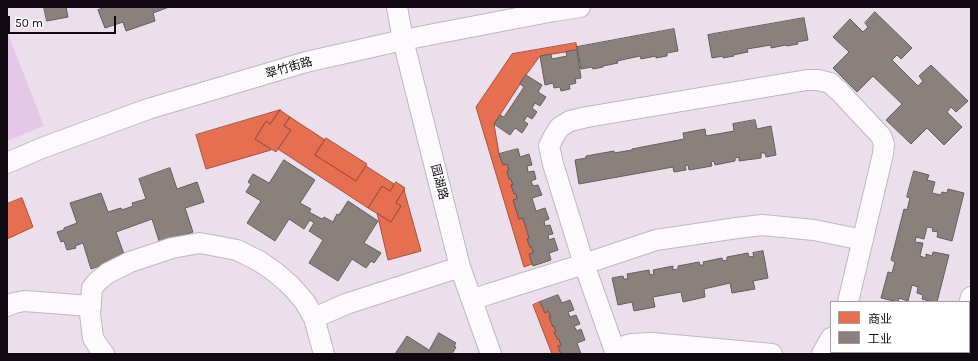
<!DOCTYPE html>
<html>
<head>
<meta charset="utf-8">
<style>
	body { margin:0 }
	#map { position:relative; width:978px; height:361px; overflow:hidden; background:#ebdfec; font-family:Karla,"Noto Sans SC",sans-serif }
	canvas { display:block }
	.frame { position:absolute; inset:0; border:8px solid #100911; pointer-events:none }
	.legend { position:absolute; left:830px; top:301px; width:140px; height:52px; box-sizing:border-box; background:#fff; border:1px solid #9f9da0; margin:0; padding:5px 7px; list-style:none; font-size:12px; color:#100911 }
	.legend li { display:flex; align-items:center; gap:8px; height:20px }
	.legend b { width:20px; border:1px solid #9f9da0 }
	.scale { position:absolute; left:8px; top:16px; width:108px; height:18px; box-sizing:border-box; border:2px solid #100911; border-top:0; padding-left:5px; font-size:12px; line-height:14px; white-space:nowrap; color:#100911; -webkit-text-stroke:3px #fff; paint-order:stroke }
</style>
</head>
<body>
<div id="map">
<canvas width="978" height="361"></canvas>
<div class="frame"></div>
<ul class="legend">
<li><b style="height:11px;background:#e76f51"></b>商业</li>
<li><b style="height:11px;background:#8a817c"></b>工业</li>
</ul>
<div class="scale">50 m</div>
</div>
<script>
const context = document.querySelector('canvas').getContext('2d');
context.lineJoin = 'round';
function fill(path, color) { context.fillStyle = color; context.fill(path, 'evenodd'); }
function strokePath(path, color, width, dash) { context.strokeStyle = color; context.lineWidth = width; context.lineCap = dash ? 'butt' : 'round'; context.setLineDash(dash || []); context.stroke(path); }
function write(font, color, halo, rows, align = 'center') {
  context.font = font + ' Karla,"Noto Sans SC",sans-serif'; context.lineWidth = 4; context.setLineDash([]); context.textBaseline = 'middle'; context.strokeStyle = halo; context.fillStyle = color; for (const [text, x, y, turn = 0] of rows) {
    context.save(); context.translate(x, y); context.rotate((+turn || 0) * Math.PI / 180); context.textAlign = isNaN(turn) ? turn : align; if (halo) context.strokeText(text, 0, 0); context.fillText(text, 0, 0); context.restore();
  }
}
fill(new Path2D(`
	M7,31L44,126L7,141Z`), '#e5c8e7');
const shops = new Path2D(`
	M576,43L577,50L540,56L526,75L494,124L499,154L503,165L507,164L509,170L507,171L509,179H511L513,185H511L514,194L516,193L517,199L513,200L519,219L523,218L529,238L527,239L530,247H532L533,253L529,254L532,264L524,267L476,107L512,54Z
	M280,110L290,117L284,126L291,130L276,152L255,139L266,121L270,124Z
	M280,110L270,124L266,121L255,139L271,150L206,169L196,135Z
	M290,117L325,140L315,155L356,181L366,166L394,184L390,191L382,186L368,208L278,149L291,130L284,126Z
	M326,138L367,164L356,181L315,155Z
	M396,182L405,188L396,203L401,206L391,222L368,208L382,186L390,191Z
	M404,190L421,251L388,260L377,213L391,222L401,206L396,203Z
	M22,198L33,227L7,239V204Z
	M540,302L545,313L548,311L551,317H549L553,327L554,326L556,331L554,332L558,340L559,339L561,345L558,346L561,354H552L533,305Z`);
fill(shops, '#e76f51');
strokePath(shops, '#a6503e', 1);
const industry = new Path2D(`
	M44,7H66L68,17L47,21Z
	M107,7H169L153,13L155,21L126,31L123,22L105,28L98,10Z
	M875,12L912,48L901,59L897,55L892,60L918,86L923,81L919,76L931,65L968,101L956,112L951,107L947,112L962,127L944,145L927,128L911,144L886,120L902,104L873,76L857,92L833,68L849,52L833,37L850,19L863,32L868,27L865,23Z
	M804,18L808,40L797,42L798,44L787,46L786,45L771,48V45L747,49L748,52L733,55L734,56L723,58V56L712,58L708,35Z
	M674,29L678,51L667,53V56L656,58V56L641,59L640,56L617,61L618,63L603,66V67L593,69L592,67L581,69L577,47Z
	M577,50L581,78L575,79L576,83L569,85L570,89L561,91L560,87L554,88L553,83L545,85L540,56L551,54L552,59L567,56L566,52Z
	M526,75L542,85L538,92L546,97L540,106L535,103L532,108L537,112L532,119L527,116L524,121L528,124L522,133L515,128L510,135L494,124L500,115L504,117L524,87L520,84Z
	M755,120L757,129L771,126L776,155L766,157L765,153H761V158L739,161V157L735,158V161L715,165L714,161L711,162L712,166L689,170L688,165L685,166L686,170L674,172L673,167L579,184L575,160L586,158V156L614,151V153L632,150V149L684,139L683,133L705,129L706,136L734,131L733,124Z
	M518,149L520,157L529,154L532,165L527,166L528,172L534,171L536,179L531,181L533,186L538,185L542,195L532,198L536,211L545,208L549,219L544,221L545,226L550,225L553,234L548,235L549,240L554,238L558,250L549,253L551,260L533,266L529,254L533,253L532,247H530L527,239L529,238L523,218L519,219L513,200L517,199L516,193L514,194L511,185H513L511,179H509L507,171L509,170L507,164L503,165L499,154Z
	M284,160L315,180L300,203L311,209L309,212L322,219L324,217L333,222L337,214L339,215L348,201L378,221L364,243L381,253L374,263L371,261L366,268L352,259L338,281L309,263L323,240L309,231L314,223L310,220L304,229L289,219L275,241L247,223L261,201L246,192L251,184L248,182L253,174L269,183Z
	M170,168L177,189L197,182L204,202L185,208L193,232L160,244L152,219L116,232L125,257L91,269L83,243L75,246L76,248L67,250L64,241L61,242L57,232L64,230V228L77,223L70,203L101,193L108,212L121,208L122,210L133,206L132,203L146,199L139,179Z
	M914,171L929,175L927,180L935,182L932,193L941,195L942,192L947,193L948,189L964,193L952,241L937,237L938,232L932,231L933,228L927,227L924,239L916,237L915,242L923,243L920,256L926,258V254L932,256L933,252L949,255L937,302H933L922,299L923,295L917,293L918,287L912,285L908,301L899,298L898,302L881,298L888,272L892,273L895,262L891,260L904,209L907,210L910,198L907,197Z
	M763,251L768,278L753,281L755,289L732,293L730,283L704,289L705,297L683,302L681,292L653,297L655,307L634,311L632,302L618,305L612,278L623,276L624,279H628L627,274L649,270L650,275L654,274L653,270L673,266V270L678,269V266L699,262L700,265H704L703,262L722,258L723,261L727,260V257L748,253L749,257L754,256L753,253Z
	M558,295L562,303L570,300L574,310L568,312L570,317L576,315L580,324L574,326L577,331L581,329L585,340L577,343L581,354H561L558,346L561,345L559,339L558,340L554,332L556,331L554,326L553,327L549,317H551L548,311L545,313L540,302Z
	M439,333L456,343L454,346L456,347L452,354H395L407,336L429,350Z
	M860,352H888L887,354H862L860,353Z`);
fill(industry, '#8a817c');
strokePath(industry, '#655d5c', 1);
const minor = new Path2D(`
	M397,7L403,40L460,267L491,354
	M7,163L42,148L148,109L306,62L403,40L554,11L580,7
	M472,300L489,294L584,264L656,240L737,228L762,225L814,230L863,240
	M969,304L971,297
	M7,306L14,303L24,301L91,306
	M314,318L346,304L460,267
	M614,349L631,344L652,343L772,354
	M104,354L98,346L93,338L90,314L92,288L98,281L108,273L130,262L172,248L200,243L237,250L259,261L275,272L291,286L305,302L314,318L324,354
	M616,354L584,264L553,164L549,146L554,136L560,127L570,121L587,117L807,80H818L830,83L840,92L881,136L884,144L883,154L848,302
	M822,354L831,338
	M951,354L952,352`);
strokePath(minor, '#c0b6c1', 22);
strokePath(minor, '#fcfafc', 20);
write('12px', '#100911', '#fff', [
	["翠竹街路",289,68,-16],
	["园湖路",439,182,76]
]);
</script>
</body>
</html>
